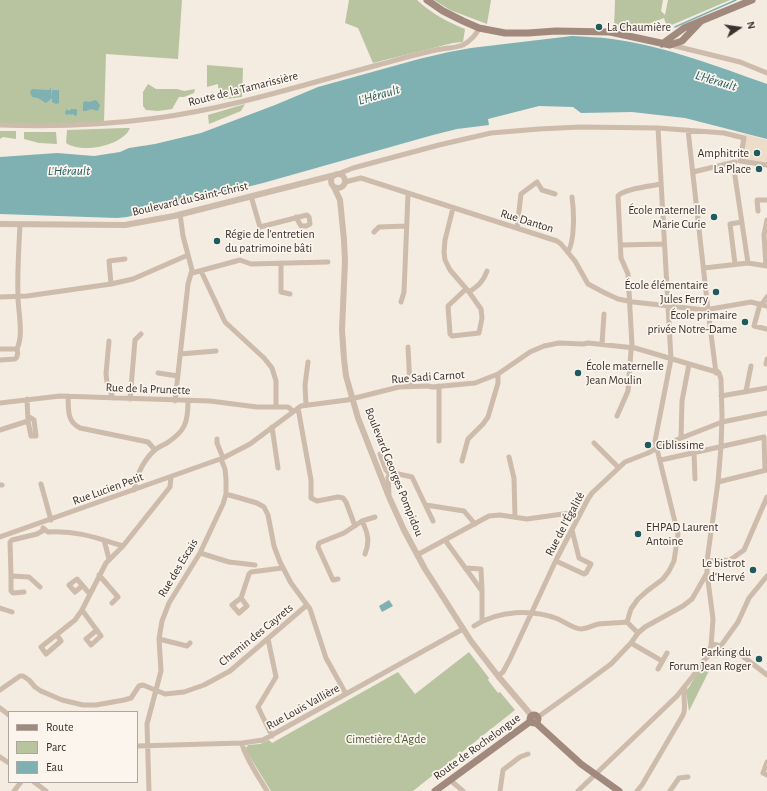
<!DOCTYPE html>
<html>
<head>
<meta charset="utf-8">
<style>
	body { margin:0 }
	#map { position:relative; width:767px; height:791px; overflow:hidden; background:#f4ebe1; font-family:"Alegreya Sans",sans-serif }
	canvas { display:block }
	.legend { position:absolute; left:8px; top:711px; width:130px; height:72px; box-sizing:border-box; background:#fbf5ee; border:1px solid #aea6a0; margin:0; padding:5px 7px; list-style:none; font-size:12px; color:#3b302b }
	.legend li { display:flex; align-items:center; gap:8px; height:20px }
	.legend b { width:20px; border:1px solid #aea6a0 }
	.north { position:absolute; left:719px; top:8px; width:40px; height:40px; -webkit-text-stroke:3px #fbf5ee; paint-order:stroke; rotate:77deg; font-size:11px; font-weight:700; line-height:16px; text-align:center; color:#3b302b }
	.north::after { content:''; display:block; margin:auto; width:14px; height:18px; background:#3b302b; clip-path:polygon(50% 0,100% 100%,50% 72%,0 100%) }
</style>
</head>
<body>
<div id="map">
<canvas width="767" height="791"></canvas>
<ul class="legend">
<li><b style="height:5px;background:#a18a7d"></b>Route</li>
<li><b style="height:11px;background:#b8c4a0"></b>Parc</li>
<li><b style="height:11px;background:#7fb0b2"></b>Eau</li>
</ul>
<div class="north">N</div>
</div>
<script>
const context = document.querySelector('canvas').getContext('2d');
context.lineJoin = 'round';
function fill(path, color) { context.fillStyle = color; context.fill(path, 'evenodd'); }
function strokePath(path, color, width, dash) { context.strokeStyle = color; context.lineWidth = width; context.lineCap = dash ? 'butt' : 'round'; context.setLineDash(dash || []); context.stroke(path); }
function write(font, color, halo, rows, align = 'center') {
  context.font = font + ' "Alegreya Sans",sans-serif'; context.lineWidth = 3.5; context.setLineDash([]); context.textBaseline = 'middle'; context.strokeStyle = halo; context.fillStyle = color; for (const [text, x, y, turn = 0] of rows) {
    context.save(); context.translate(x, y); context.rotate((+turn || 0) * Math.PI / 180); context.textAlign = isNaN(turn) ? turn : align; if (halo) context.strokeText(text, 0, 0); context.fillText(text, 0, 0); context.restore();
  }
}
fill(new Path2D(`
	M0,0H182L178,59L106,54L104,122L19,125L0,123Z
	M349,0H417C431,13 447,22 465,29L463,42L453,43L373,63L358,28L345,23Z
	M434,0H491L487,24L450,10Z
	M615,0H663L661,11L665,15L668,0H730L667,27L664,18L631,31L614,28Z
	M207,65L243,68L242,97L219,100L218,84L207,87Z
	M148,84L156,89H177L184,91L195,89L194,93L184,97H179L172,109L158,111L146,110L143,106V92Z
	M245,104L241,111L209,124L208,115Z
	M125,128H130C123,146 81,154 66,143L67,130Z
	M0,131H16V139L3,137L0,139Z
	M24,132H56L57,144L39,143L24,139Z
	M469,652L489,678L488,680L498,693L500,692L515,710L413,791H271L247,752L246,748L248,745L260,744L269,740L272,743L398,672L415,694Z
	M704,662L712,665L689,711L686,692Z`), '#b8c4a0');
fill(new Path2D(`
	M745,134L767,140V164L741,160Z`), '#ecdcc8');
fill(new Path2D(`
	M572,36C586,37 599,37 612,39C665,46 716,66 767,84V139L685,118L632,112L581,113L573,107L539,106L488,119L489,125L457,129L433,135L263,183L127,217L117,218L0,214V157L57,153L94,156L120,152L129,148L155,144L201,133L275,105L318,87L419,59L449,52L471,48Z
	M51,88V98L52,90H59V103L56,104L52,102V98L46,103L38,98L32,97L30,92L32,89L49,90Z
	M96,100L100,105L98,111L91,109L86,111H83V103L85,101L89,102Z
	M67,109L69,111L71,109H77V115L75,116L73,114L71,115L70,114L66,115L65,112Z
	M389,600L393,606L382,612L379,606Z`), '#7fb0b2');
strokePath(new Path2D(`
	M675,27L736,0`), '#7fb0b2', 1.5);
strokePath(new Path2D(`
	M671,45L740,62L767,73
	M0,125C52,127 105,125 157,118C232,108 305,84 378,65C397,60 417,54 436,50C445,48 455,48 463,45C469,42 477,34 479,28
	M688,130L708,310L716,373
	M733,163L748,263
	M693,172L735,162
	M338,174L353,168L439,145L491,133L539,129L580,127L658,128L724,133L744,138L740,161L767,165
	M345,182L361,178L557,241L561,244L575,261L588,284L605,293L618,299L633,302L705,310L751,302L767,306
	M251,196L260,227L307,215L309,217L310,224L306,226H301L296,217
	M453,208L445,240L444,252L445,260L450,270L469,292L481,309L482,318L479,333L452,336L450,334L448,306L466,289
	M758,211L757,200H767
	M517,228L521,194L537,182L542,190L555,194
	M374,232L379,227L407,226
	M621,245L664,244
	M568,252C575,240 574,211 572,197
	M281,263V292L290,294
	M735,264L730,224L742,222
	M766,266L764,235L767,220
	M704,268L748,263L767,266
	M201,271L225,322L264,358L272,368L276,381V407
	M192,273L240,260L251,264L328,262
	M111,284L109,261L125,259
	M469,292C478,286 483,282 487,271
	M0,297L27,296L111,284L133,279L188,255
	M401,302L404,292L408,194
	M760,304L754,326L767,329
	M762,304L767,297
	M109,341L106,374L107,382L113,398
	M602,344L604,314
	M408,347L410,387
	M0,349H17C18,352 18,357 15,359L0,360
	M17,349C24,333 18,313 18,296C17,272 19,248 20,224
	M180,354L216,351
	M766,364L767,359
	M158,373L178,376
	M439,386V441
	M746,391L751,366
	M68,396C69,409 66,421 80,428L148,442L155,450
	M721,396L767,388
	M130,399L135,340L141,334
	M175,401L188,284L192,270L183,236L180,214
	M0,403L60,396L210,401L257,407H288L293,411
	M306,405L305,385L308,362
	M298,408L311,480V498L317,501L338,497L343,498L346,502L355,526
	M617,416L628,391L631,351L632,345L628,274L621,258L618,196C623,189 652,186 661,184
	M28,421L31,436H36L34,420L29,417
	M272,427L278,468
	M0,430L28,421L27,399
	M681,438L682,401L689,364
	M217,439V443L223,458
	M594,443L618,467
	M694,453L695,479
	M380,454L386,470L390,474L394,473L412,477L433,521
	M509,457L514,478L515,517
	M661,460L764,437L765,470
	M462,461L468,439L483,424L488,417L498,383V374
	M718,482L767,470
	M41,484L51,520
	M0,485H2
	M134,490C137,474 143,460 156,449C159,447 163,445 167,443C185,431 188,423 188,401
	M226,494L257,503L264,507L268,515L274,546L280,562L291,583L310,609L326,658L346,694
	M389,494L388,477L390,474
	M426,505L464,511L475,524
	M362,521C368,533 370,542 365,554
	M43,528L48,532C76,530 97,538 123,546
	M0,537L223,458L250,444L301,406L347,400L399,387L428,386L432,387L475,383L498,374L530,352L544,346L559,343L583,344L588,343L635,348L713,371H717
	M104,540L109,559
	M445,540L482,591V621
	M200,553L229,562L255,565
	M417,555L489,516L500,515L527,519L570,513L575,515L577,520
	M556,561L584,574L586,573L591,564L579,558L572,530
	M707,561L730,560L744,550L767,497
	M465,568L481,569L482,590
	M99,575L118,597L112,603
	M11,576V591L13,593L24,592
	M338,579L333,580L318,547L319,543L344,533L362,521L375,517
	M82,586L75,592L69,585L77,579L89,593
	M40,587L29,577L11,576L10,542L12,540L37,534L44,530
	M241,598L247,606L239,613L232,605L241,598L249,574L251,572L282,568
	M0,608L12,612
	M82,610L101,636L91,645L86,639L97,630
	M627,622L631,609L638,599L647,591L663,579L669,571L674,561L678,534L655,441L671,359L658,128
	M627,622L638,633
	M474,626C499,610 532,609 558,619C565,622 574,629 581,629C587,629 593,625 599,624C608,623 618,623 627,622
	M57,635L61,641L46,654L41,647L75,620L82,610L106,563L123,546L170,487L171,477
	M159,639L187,646L190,643
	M268,639L276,677L258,707L272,736
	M631,643L662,661
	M709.5 650a5.5 5.5 0 1 1 11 0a5.5 5.5 0 1 1-11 0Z
	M711,647L713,619L707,573V561L718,482L721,447L722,416L721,379L719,373L717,371
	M720,647L738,622L749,598L767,576
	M721,651H736L767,675
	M658,669L667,653
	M498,676L503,672L510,659L557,558L588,499L592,493L625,462L648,453L661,446L722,422L767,413
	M0,690L20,676H23L29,680L35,687L41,691L62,700L83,705H96L124,700L131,698L139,686L143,685L165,694L184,692L204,685L230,671L307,605
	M0,708L9,715
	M538,717L584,684L611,664L631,643L638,633L645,627L683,606L692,599L707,573
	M242,743C244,756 260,779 267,791
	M137,746L242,743L263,740L463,629
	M0,757L9,763
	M767,762L763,773L767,775
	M450,780L463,791
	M34,782L46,791
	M14,791L21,782
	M149,791L147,724L161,671L159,639L162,621L169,603L200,553L223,504L226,494V479L225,469L221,459
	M500,791L503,770L520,757L528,754
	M578,791L677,696L693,676L702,662L711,654
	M637,791L642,785L683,715C687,707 682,698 685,689
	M670,791L679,778L688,777`), '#cdbbac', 5);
strokePath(new Path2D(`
	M331 181a7 7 0 1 1 14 0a7 7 0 1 1-14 0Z
	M334,187L340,200L344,240L345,261L342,330L344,359L346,376L358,418L389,497L404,530L425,569L471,641L498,676L532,716
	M0,224L125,225L174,216L335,175`), '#cdbbac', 6);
strokePath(new Path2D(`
	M427,0L443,11L463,21L479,28L505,33H528L556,31L610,32L670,45L682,41L701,21
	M662,44L684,28L752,0
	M530 719a4 4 0 1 1 8 0a4 4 0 1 1-8 0Z
	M536,723L581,764L619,791
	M435,791L531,721`), '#a18a7d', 7);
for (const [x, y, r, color] of [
	[599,27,4,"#1f5a5e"],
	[757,153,4,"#1f5a5e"],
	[759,169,4,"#1f5a5e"],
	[714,217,4,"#1f5a5e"],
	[217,241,4,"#1f5a5e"],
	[716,292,4,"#1f5a5e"],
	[745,322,4,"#1f5a5e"],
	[578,373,4,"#1f5a5e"],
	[648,445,4,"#1f5a5e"],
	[638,534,4,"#1f5a5e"],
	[753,570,4,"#1f5a5e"],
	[759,659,4,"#1f5a5e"]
]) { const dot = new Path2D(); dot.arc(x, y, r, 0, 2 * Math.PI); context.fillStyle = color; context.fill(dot); strokePath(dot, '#fbf5ee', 1.5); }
write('12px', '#3b302b', '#fbf5ee', [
	["La Chaumière",607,27,"left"],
	["Amphitrite",749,153],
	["La Place",751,169],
	["École maternelle",706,210],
	["Marie Curie",706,224],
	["Régie de l’entretien",225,234,"left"],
	["du patrimoine bâti",225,248,"left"],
	["École élémentaire",708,285],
	["Jules Ferry",708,299],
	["École primaire",737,315],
	["privée Notre-Dame",737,329],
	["École maternelle",586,366,"left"],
	["Jean Moulin",586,380,"left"],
	["Ciblissime",656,445,"left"],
	["EHPAD Laurent",646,527,"left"],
	["Antoine",646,541,"left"],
	["Le bistrot",745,563],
	["d'Hervé",745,577],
	["Parking du",751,652],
	["Forum Jean Roger",751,666]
], 'right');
write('12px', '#3b302b', '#fbf5ee', [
	["Route de la Tamarissière",243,89,-14],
	["Boulevard du Saint-Christ",190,199,-13],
	["Rue Danton",527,221,17],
	["Rue Sadi Carnot",428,377,-4],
	["Rue de la Prunette",148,389,2],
	["Boulevard Georges Pompidou",394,472,68],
	["Rue Lucien Petit",108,489,-20],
	["Rue de l'Égalité",565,524,-62],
	["Rue des Escais",178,568,-59],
	["Chemin des Cayrets",256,635,-39],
	["Rue Louis Vallière",303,707,-29],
	["Route de Rochelongue",477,747,-36]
]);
write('12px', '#4a5a2e', '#fbf5ee', [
	["Cimetière d'Agde",386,739]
]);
write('italic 13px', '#1f5a5e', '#fbf5ee', [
	["L'Hérault",716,81,17],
	["L'Hérault",379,95,-16],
	["L'Hérault",69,171]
]);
</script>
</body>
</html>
